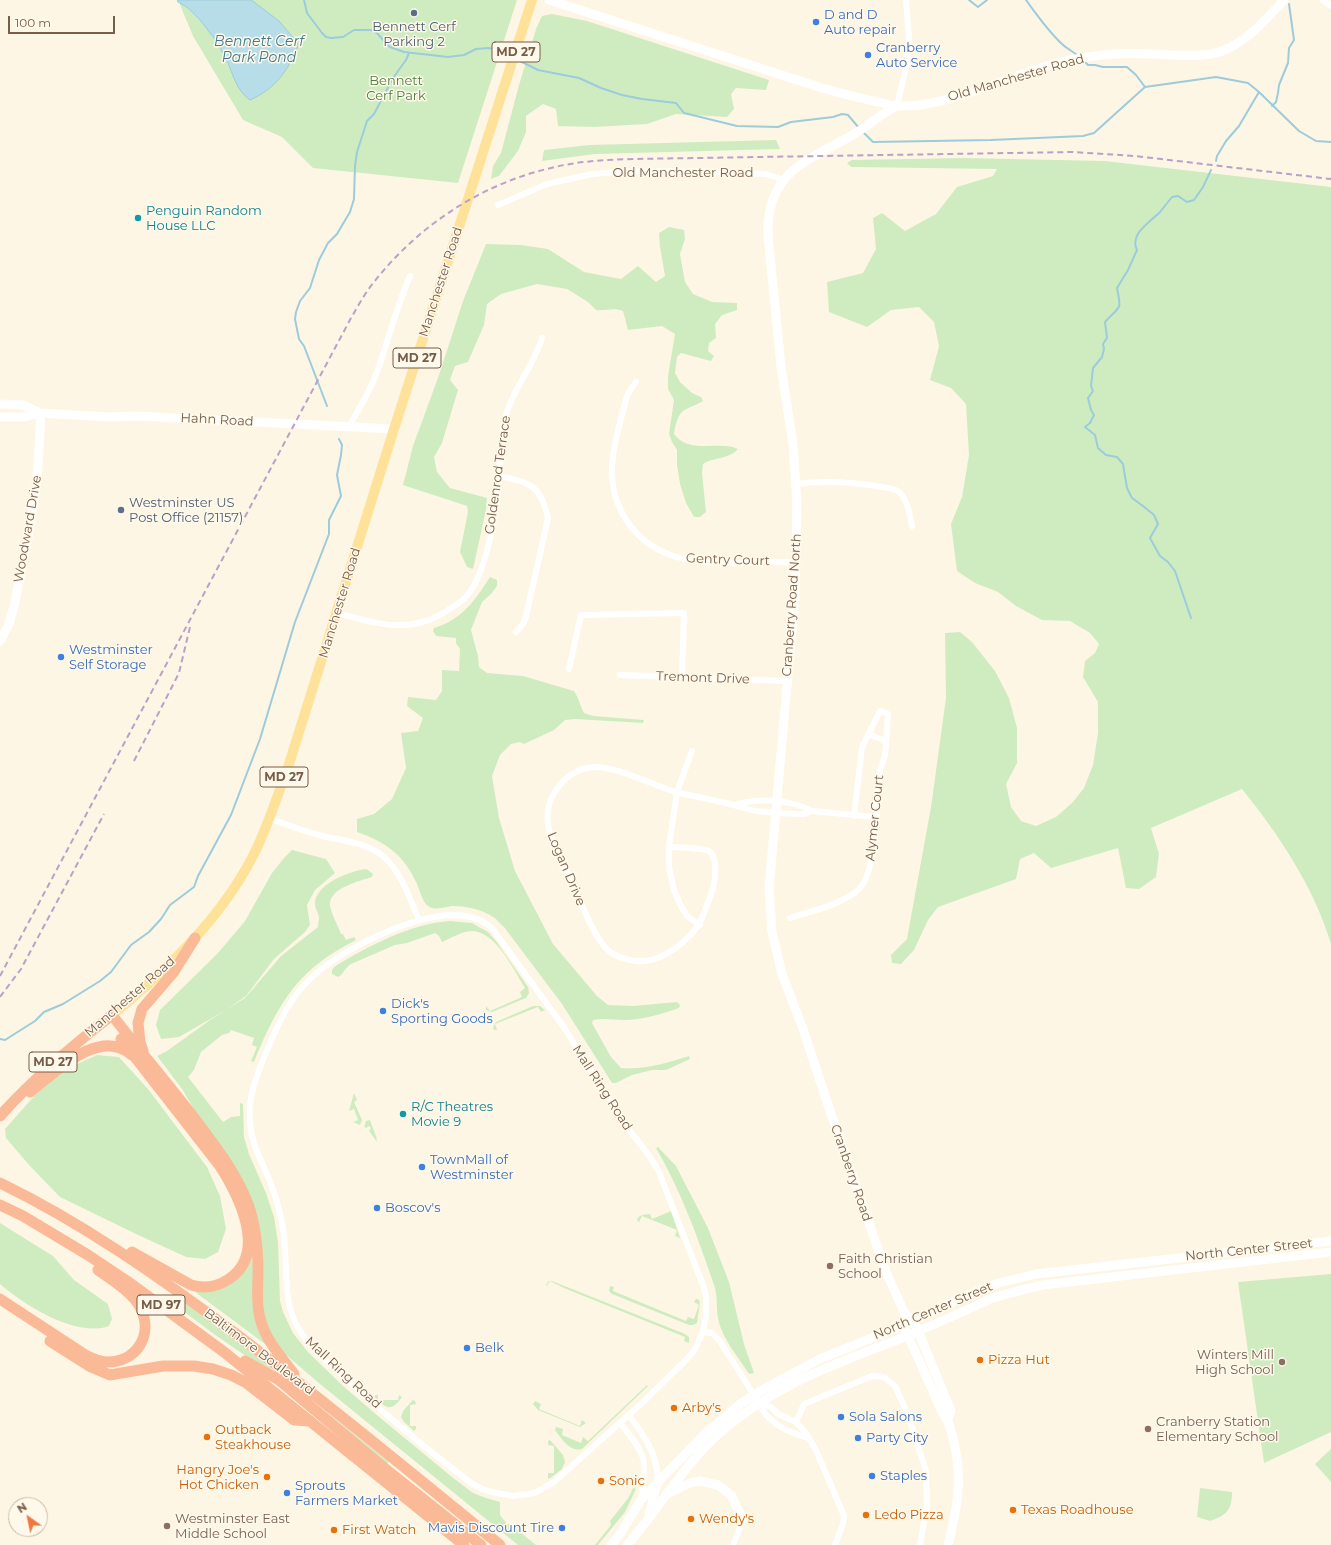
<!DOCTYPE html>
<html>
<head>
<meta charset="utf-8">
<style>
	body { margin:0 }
	#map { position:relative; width:1331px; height:1545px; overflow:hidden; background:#fef6e4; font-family:Montserrat,sans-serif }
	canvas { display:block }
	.north { position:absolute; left:8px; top:1497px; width:40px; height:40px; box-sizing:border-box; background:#fff9eb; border:1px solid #c9bbaa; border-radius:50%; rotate:327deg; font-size:11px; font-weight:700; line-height:16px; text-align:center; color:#785d48 }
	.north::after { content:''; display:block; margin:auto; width:14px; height:18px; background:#ef7742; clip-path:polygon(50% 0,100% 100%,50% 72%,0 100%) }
	.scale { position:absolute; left:8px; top:16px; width:107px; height:18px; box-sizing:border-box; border:2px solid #785d48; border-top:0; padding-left:5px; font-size:12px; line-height:14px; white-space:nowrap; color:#785d48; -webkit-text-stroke:3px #fff9eb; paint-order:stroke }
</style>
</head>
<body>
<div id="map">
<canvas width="1331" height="1545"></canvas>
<div class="north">N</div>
<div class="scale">100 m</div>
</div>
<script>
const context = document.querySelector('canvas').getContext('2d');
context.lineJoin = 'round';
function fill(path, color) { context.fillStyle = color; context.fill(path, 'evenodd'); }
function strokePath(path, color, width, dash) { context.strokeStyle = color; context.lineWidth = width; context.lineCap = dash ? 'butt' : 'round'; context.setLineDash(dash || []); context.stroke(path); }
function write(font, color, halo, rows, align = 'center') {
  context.font = font + ' Montserrat,sans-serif'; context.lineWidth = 3; context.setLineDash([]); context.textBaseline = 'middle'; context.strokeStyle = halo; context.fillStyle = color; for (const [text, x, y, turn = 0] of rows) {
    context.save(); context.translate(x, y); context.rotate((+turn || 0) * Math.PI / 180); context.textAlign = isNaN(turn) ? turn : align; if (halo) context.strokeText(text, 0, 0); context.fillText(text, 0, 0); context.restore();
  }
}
fill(new Path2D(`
	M178,0H517L458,183L313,168L282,137L243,120L193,36Z
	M552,14L587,21L769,80L766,90L736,88L731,94L734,109L727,117L676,114L647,124L594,127L558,126L556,109L543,104L526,116V132L518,151L499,176L491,179L493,166L501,153L519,85L536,29L542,16Z
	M776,140L780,149L595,154L542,161L544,150L589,145Z
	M964,158L1105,161L1331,187V944C1314,887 1279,835 1242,789L1151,828L1159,854L1156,877L1139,889L1126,888L1118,848L1051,868L1034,853L1020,859L1016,879L938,907L928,920L914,950L901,964L892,963L891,955L907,939L931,807L946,698L945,633L960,632L972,642L995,671L1009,698L1017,728V763L1006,784L1011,807L1021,821L1036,826L1056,817L1072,803L1084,788L1093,765L1098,733V702L1083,677L1085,661L1095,653L1099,644L1090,633L1070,621L1042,620L1016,606L998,592L975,583L957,571L951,524L962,497L969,455L966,404L951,388L930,380L939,346L934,322L919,307L891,310L867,327L829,312L827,282L863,273L876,249L873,218L882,213L905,231L936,214L957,187L993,176L997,169L851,167L847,163L852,160Z
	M669,227L684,230L685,239L680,254L685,282L693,294L712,302L737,303V310L722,315L715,324L716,338L709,343L708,351L714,356L711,361L681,353L677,357L675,373L680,382L692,393L701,397L703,401C697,405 686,408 682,412C677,417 675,427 674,434C690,455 718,440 738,449C730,459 714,457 703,464L702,473L706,512L700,517H694L686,503L680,484L677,465V450L672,442L669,434L674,400L668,389V376L675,334L662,326L628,330L623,311C615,307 606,311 596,310L588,302L567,289L537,284L501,294L487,304L484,325L468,362L455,366L450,380L458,390L442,443L434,457L437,472L450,488L487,498L486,510L473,569L467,567L460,552L468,512L467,506L403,485L413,446L439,375L463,301L486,244L521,245L548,249L584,272L621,279L638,266L656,282L665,276L660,247L659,233Z
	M490,577L497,580V586L491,594L482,602L471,630L478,656L479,667L487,673L523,676L574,691C579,698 580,706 584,713L593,716L644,720L643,723L575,719L565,720L554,730L524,744L520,742L511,744L500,755L492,776L499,818L515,871L553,944L597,996L608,1005L633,1006L677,1002L680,1005L679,1008C661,1014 643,1020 624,1020C614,1020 603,1018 593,1020L592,1023L611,1057L621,1068C645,1070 667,1063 689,1056L690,1059L666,1070H652L632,1075L616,1083H612L562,1004L504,927C500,924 497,919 493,917C482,909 464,906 452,906C444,907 434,911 428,906C422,901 420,891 417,884C404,855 386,842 357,832V819L374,814L392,799L406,768L401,733L418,731L423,718L407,706L408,697L436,700L442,691V670L459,671L460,649L456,643V638L436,636L433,631L434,628C463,619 475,600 490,577Z
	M292,850L326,859L335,873L315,890L307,905L310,925L305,932L274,959L246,996L226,1010L179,1037L161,1039L156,1025L160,1010L218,953L245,921L272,873L284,858Z
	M365,869L368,870L373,874L372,877C360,881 329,888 330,905C331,914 338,925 341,934H343L346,940L354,937L356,940C343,947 330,954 319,963C286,988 269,1025 254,1062L251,1061L257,1047L252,1045L254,1038L231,1030L229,1033L222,1035L201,1052L194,1070L188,1077L223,1122L231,1117L240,1116V1103L243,1104L244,1137L249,1154L266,1193L274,1217L278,1242L280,1301L283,1312L293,1333L308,1352L342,1385L378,1416L452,1477L473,1493L486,1498L500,1502V1515L507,1524H510L536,1545H518L320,1384L285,1354L278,1346L265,1323L261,1273L208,1133L182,1089L157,1056L167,1051L210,1020L245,998L281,956L318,927C318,924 319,920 319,917C318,912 314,907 315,902C318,883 348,872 365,869Z
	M450,921L472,923L488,932L496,941L528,987L529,993L526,998L492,1012L486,1010V1006L490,1011L522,997L520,992L525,988C514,970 495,930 471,931C461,932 451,938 442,942L439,936L435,933L407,943L395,945L351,964C345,967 344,974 338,977L332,974V970L334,967C366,947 412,923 450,921Z
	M533,1006H540L545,1010L541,1012L538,1007L495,1024L497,1030H495L493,1029L494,1025L496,1022Z
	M97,1055L119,1057L148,1089L207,1167L220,1196L226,1229L218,1252L205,1259L186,1257L136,1234L60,1197L29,1165L6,1138L5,1129L36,1094L66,1069Z
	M354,1093L357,1100L354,1102L362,1120L360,1125L353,1122L358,1120L354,1109L349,1111Z
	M370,1120L377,1139H376L378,1143L369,1131L371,1128L369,1126L366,1128L364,1127L366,1121Z
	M658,1147L676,1166L708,1228L729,1282L744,1344L754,1373L749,1374C739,1358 721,1337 718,1318C716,1307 718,1296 714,1285C698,1238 681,1191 656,1148Z
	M671,1211L680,1238L675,1236L677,1230L642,1216L639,1222L637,1220C639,1214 644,1215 650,1214L652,1219Z
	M0,1223L53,1256L74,1280L108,1304L112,1319L109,1326C76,1338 24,1305 0,1284Z
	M252,1254V1260L266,1343L265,1344L195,1292L206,1291Z
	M1331,1274V1432L1264,1463L1238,1282Z
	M549,1281H552L685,1334L689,1337V1343L684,1341L685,1337L564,1288L550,1281L547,1286L546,1285Z
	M610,1286L614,1287L613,1291L686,1321L688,1317L694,1319L699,1305L694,1302L696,1299H698L700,1302L697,1323L693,1325H689L612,1294L609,1291Z
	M172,1294L220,1328L389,1462L386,1465L278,1378L218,1337L168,1300Z
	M647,1385L648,1386L582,1449C570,1453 561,1438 555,1430L556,1427L563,1429L562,1435L581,1443L583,1437L588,1441Z
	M375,1395H378V1400H398L399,1395L402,1397C391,1412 387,1409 375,1398Z
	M413,1400L415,1401L416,1404L410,1405V1426H416V1429L414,1431L404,1422L401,1417L403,1411Z
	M535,1401L541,1404L539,1409L580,1426L582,1420L586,1423L580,1427L538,1410L533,1404Z
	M550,1440L563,1455L565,1462L562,1469L549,1479L548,1478V1473H554V1446L548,1445V1441Z
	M1331,1449V1482L1315,1464Z
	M633,1488L636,1489L625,1512L598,1545H595L611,1525L610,1521L629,1497Z
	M1200,1488L1232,1492C1232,1510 1227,1515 1210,1521L1197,1517Z`), '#cfecc1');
const water = new Path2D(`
	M178,0H251L254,2L279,21L297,42L298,46C288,71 275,89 250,100C236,90 234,76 227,61C219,44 196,9 178,2Z`);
fill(water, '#b7dde8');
strokePath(water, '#9cccdb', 1);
strokePath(new Path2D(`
	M304,0L307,13L322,33L326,37L331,38L343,37L354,30H371L377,33L384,41L390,47L404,52L448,57L464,55L476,49L488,48L496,49L511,56
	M969,0L978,7L987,0
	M1026,0C1037,15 1048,31 1062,44C1067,49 1073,51 1078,56
	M516,59L538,70L579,78L601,88L622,95L642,99L676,103L684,113L737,126L778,127L791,122L833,117L842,114L848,115L859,128
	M1084,61L1088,65H1095L1103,67H1127L1136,75L1145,87
	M1272,106L1276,102L1278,93L1279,85L1288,63L1289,48L1294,40L1289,4
	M863,132L873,142L991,140L1083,136L1094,133L1145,87L1216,77L1248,83L1259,92L1299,131L1316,141L1331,142
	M1216,161L1217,156L1226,141L1239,126L1259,92
	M327,406L304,346L299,339L295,319L296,312L300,301L310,288L319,260L328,243L337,234L350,212L354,199L355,166L357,152L367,121L374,114L393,78L406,60L409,53
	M1191,618L1175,571L1168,562L1160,556L1150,538L1158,524L1154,515L1143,506L1132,498L1127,488L1123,464L1117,457L1106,455L1098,448L1095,435L1085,427L1090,423L1094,415L1091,410L1088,398L1093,391L1091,386L1093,368L1102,357L1104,349L1103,344L1107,338L1105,322C1120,305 1122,312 1117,288L1128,270L1137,250C1129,234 1150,222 1160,212C1164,207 1168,202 1172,197L1178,196L1187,202L1194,200L1203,187L1211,170
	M0,1039L5,1040L35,1021L44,1012L63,1004L100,981L111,972L131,945L149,932L161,919L170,905L194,887L198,876L231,815L260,739L295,622L329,534V520L341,496L337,475L341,455L342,445L339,439`), '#9cccdb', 2);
strokePath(new Path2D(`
	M1323,0L1331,6
	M897,106L908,59L909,38L906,0
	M498,205L547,184L592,174L632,171H691L765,174L784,180
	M636,382L629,392L626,399C620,424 611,450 612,476C613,494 619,510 629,524C656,561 696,563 738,563C758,562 777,562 796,562
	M349,426C360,408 371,389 378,369C389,338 397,306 410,276
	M500,476C531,483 541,486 548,518L526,616L523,624L516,632
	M796,484C825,480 853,482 882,487C887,488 895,488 899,492C908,500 909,514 912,526
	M337,613C355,618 374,624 393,625C410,626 425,623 440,615C448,610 457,605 465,598C484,579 493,528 497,502C501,476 499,449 504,423C510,392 533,368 542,338
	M569,669L581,615L684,613L682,676
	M620,675L787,681
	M868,734L886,741
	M692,751L677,792L669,847V868L674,890L681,906L687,916L700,925
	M735,805C758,798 790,799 812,811L876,817
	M269,818C287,825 304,831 322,836C343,841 365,842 383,856C401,871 410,899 419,920
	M669,847C676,847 706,848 710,852C713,854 714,859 715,863C717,883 710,898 703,915C701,919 701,923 698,926C681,948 654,968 626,959C618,957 610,953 605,947C595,936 589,921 583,908C574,887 565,867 555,847C552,839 549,832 548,824C544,796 567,768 595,767C619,767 652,785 676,792C691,796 706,798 721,802C733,804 744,809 756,811C770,813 785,814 799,814H804L812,811
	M449,915C466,915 479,917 492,928L565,1029L623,1122L648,1154L659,1172L703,1285L706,1297V1315L703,1332L694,1351L687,1359L643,1402L554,1482L535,1493L513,1496L492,1492L482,1489L471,1483C428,1450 385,1415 345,1378C330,1363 311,1349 300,1331C279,1298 290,1259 282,1223C279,1208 275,1193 269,1179C261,1160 251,1143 250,1121C248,1097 256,1077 265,1055C274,1033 284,1010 299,991C329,954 402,919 449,915Z
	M790,918C812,911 841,905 858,890C877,875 877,800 879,775C880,768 884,761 885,754C887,741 887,727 888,714L880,711L862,747L854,816
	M703,1332L712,1333L719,1340L759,1403C768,1424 788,1432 808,1438
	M759,1403L771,1407L778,1414L796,1422L806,1433L816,1450L844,1516L843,1524L835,1545
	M629,1415C645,1437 657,1453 658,1482
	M796,1422L804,1404L872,1376L884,1377L895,1386L908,1415L926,1471L927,1506L920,1545
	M620,1423C628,1433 639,1445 643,1458C646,1469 642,1488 641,1500
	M733,1545L743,1520`), '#fff', 6);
strokePath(new Path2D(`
	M549,0L822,88C840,93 859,98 878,102C884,103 892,106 898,106C929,107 959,96 987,87C1022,74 1058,60 1095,56C1121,52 1147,54 1173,55C1189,55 1207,57 1222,51C1247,42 1266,19 1284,0
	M897,106C882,113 870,124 856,133C810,160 766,170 768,235L781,367L793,444L797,504L795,595L769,889L772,932L782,974L803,1029L826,1099L886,1272L905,1314L913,1321L918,1331L951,1411L948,1419
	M0,404L23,405L40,413
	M0,417H24L40,413L109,417L136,416L394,429
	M0,641L9,624L15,602L30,527L37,481L41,414
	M906,1331L942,1412C949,1420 950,1428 953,1438C963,1478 958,1505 948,1545
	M667,1494L690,1483L700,1481L718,1485L731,1495L743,1520
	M649,1515L657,1483
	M611,1545L620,1534L641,1500L658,1482L709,1430L739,1405L760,1391L820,1359L904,1325L970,1294L999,1283L1036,1274L1331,1241
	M627,1545C658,1510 681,1469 715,1437C773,1384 836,1364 907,1336C928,1327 949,1318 971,1308C978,1305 985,1301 993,1298C1009,1293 1026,1289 1043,1285L1331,1252`), '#fff', 9);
strokePath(new Path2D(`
	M112,1015C167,970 221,919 254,854C268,826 278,794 289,764L394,429L532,0`), '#ffe299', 10);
strokePath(new Path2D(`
	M121,1039L220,1166C239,1196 268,1253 229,1279C217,1287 204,1289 191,1285L132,1252
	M143,1051L140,1042L138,1023L142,1009L173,973L195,938
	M30,1092C55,1073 99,1026 132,1055
	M0,1116C34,1078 72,1046 112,1015C139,1050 168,1084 195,1119C215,1146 236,1172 248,1204C256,1226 258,1249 258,1272C258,1288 256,1302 260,1318C265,1340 281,1356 294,1374
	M0,1183C82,1223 155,1274 228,1328C321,1398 410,1472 500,1545
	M0,1205L23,1216L88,1255L127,1281L224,1352L464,1545
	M0,1299L87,1356C93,1359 100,1362 107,1362C137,1362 153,1335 141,1309C135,1294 111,1279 98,1270
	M50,1341L91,1367L110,1375L163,1366H194L213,1369L231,1375L245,1382L294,1420L310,1421
	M245,1361L279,1380L383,1467L481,1545`), '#fbba97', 11);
strokePath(new Path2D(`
	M134,761L179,673L190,627
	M0,976L351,318C358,306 365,293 374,282C418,226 481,184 551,168C578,161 605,160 633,159L1073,152L1135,156L1331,179
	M0,997L21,969L104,814`), '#b9a1c8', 2, [6, 4]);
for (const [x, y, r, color] of [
	[414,13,4,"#5c6f8a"],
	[816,22,4,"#3f7fe0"],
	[868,55,4,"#3f7fe0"],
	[138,218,4,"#0f9aa8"],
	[121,510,4,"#5c6f8a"],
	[61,657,4,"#3f7fe0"],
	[383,1011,4,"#3f7fe0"],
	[403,1114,4,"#0f9aa8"],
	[422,1167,4,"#3f7fe0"],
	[377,1208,4,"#3f7fe0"],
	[830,1266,4,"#8d6e63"],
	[467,1348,4,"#3f7fe0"],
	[980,1360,4,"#e8710a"],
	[1282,1362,4,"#8d6e63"],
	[674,1408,4,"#e8710a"],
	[841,1417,4,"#3f7fe0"],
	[1148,1429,4,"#8d6e63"],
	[207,1437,4,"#e8710a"],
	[858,1438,4,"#3f7fe0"],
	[872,1476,4,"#3f7fe0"],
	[267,1477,4,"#e8710a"],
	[601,1481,4,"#e8710a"],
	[287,1493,4,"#3f7fe0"],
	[1013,1510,4,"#e8710a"],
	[866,1515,4,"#e8710a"],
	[691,1519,4,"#e8710a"],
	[167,1526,4,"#8d6e63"],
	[562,1528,4,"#3f7fe0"],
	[334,1530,4,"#e8710a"]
]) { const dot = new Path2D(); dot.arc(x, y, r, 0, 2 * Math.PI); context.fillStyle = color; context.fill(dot); strokePath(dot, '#fff9eb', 1.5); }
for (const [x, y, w] of [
	[516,52,48],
	[417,358,48],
	[284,777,48],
	[53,1062,48],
	[161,1305,48]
]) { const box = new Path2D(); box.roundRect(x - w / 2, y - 10, w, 20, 3); context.fillStyle = '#fff9eb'; context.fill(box); strokePath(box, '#785d48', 1); }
write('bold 12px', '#785d48', null, [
	["MD 27",516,52],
	["MD 27",417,358],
	["MD 27",284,777],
	["MD 27",53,1062],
	["MD 97",161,1305]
]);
write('13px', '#366cbe', '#fff9eb', [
	["D and D",824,15],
	["Auto repair",824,30],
	["Cranberry",876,48],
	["Auto Service",876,63],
	["Westminster",69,650],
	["Self Storage",69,665],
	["Dick's",391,1004],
	["Sporting Goods",391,1019],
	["TownMall of",430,1160],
	["Westminster",430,1175],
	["Boscov's",385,1208],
	["Belk",475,1348],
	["Sola Salons",849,1417],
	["Party City",866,1438],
	["Staples",880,1476],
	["Sprouts",295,1486],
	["Farmers Market",295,1501],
	["Mavis Discount Tire",554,1528,"right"]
], 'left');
write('13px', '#4e5e75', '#fff9eb', [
	["Bennett Cerf",414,27],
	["Parking 2",414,42],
	["Westminster US",129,503,"left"],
	["Post Office (21157)",129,518,"left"]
]);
write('13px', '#785d48', '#fff9eb', [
	["Old Manchester Road",1016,78,-16],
	["Old Manchester Road",683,173],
	["Manchester Road",441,282,-72],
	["Hahn Road",217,420,3],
	["Goldenrod Terrace",498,475,-82],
	["Woodward Drive",28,529,-80],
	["Gentry Court",728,560,2],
	["Manchester Road",340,603,-73],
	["Cranberry Road North",792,605,-86],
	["Tremont Drive",703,678,2],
	["Alymer Court",875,818,-84],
	["Logan Drive",566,869,67],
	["Manchester Road",130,997,-41],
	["Mall Ring Road",602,1088,57],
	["Cranberry Road",851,1173,71],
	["North Center Street",1249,1250,-6],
	["North Center Street",933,1311,-23],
	["Baltimore Boulevard",259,1352,37],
	["Mall Ring Road",343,1373,43]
]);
write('13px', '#4c7f3f', '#fff9eb', [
	["Bennett",396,81],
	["Cerf Park",396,96]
]);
write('13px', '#0d838f', '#fff9eb', [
	["Penguin Random",146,211],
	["House LLC",146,226],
	["R/C Theatres",411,1107],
	["Movie 9",411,1122]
], 'left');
write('13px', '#785e54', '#fff9eb', [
	["Faith Christian",838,1259],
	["School",838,1274],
	["Winters Mill",1274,1355,"right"],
	["High School",1274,1370,"right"],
	["Cranberry Station",1156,1422],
	["Elementary School",1156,1437],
	["Westminster East",175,1519],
	["Middle School",175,1534]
], 'left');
write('13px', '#c56008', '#fff9eb', [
	["Pizza Hut",988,1360],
	["Arby's",682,1408],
	["Outback",215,1430],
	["Steakhouse",215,1445],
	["Hangry Joe's",259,1470,"right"],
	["Hot Chicken",259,1485,"right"],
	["Sonic",609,1481],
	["Texas Roadhouse",1021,1510],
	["Ledo Pizza",874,1515],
	["Wendy's",699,1519],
	["First Watch",342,1530]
], 'left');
write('italic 14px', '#407a8c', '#fff9eb', [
	["Bennett Cerf",259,42],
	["Park Pond",259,58]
]);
</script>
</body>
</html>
